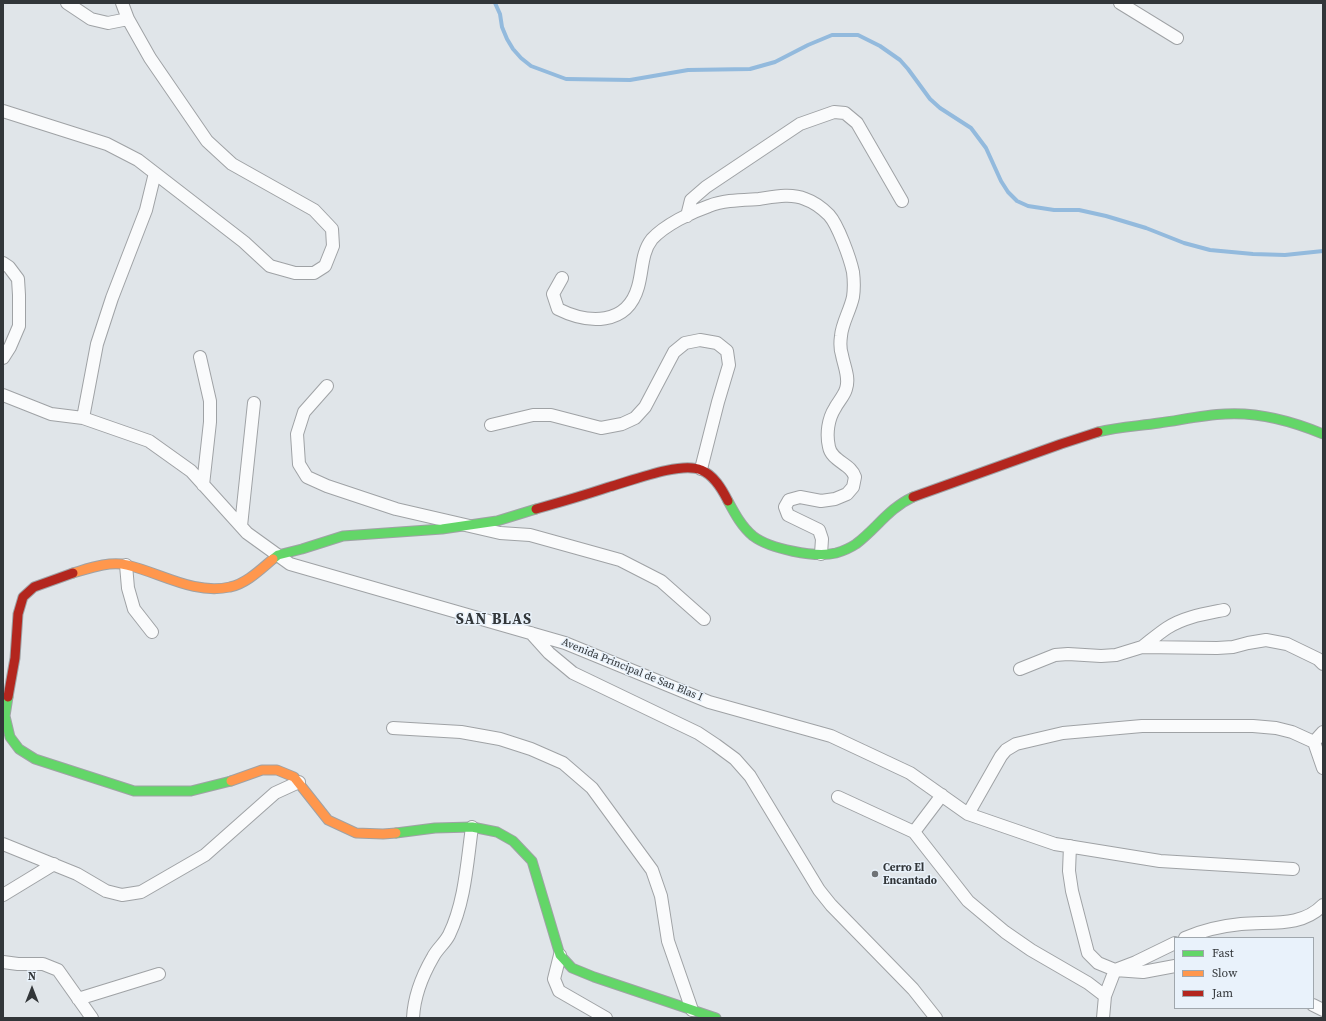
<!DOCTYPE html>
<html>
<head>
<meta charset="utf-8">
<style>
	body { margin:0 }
	#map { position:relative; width:1326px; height:1021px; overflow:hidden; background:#e0e5e9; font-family:"Source Serif 4",serif }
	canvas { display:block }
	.frame { position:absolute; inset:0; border:4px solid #323639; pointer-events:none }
	.legend { position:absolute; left:1174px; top:937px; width:140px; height:72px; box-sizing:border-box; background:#e9f2fb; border:1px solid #a0a7ad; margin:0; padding:5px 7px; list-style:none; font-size:12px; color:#323639 }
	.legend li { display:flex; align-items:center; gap:8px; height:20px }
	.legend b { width:20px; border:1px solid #a0a7ad }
	.north { position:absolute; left:12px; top:969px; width:40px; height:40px; -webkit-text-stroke:3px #e9f2fb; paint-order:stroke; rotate:0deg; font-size:11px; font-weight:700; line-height:16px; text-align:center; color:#323639 }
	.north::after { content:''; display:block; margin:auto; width:14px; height:18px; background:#323639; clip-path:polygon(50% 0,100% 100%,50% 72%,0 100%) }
</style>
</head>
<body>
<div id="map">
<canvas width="1326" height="1021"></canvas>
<div class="frame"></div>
<ul class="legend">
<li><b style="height:5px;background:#63d668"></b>Fast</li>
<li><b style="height:5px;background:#ff974d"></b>Slow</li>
<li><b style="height:5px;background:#b3261e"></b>Jam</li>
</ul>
<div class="north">N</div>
</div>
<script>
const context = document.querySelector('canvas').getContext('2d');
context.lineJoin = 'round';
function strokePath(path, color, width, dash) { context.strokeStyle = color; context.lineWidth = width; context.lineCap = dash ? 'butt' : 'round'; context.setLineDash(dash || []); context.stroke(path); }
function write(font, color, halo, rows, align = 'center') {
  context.font = font + ' "Source Serif 4",serif'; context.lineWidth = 3; context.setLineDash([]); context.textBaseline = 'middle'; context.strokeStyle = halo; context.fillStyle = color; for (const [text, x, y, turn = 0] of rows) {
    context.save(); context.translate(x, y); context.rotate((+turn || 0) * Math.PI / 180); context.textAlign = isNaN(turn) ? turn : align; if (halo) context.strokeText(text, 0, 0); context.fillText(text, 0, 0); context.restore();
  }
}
strokePath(new Path2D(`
	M495,3L500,14L502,27L507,39L513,49L521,58L531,66L566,79L630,80L688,70L750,69L775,62L808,45L832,35H858L880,46L900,60L908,69L930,99L940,108L971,128L986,148L1001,181L1008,192L1017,201L1028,206L1054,210H1079L1106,216L1146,228L1184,243L1210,250L1253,254L1285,255L1323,251`), '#93badd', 4);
const street = new Path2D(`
	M67,3L91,19L108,23L128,19
	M1120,3L1177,38
	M3,111L107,144L138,160L244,242L270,266L295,273H314L325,266L333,246L332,229L314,210L232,164L207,141L150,58L128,19L122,3
	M687,216L691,200L706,187L800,124L834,112L845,113L857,123L902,201
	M3,263L9,267L18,279L19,295V326L10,347L3,358
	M562,278L553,294L558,309C588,324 627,326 638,287C643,270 641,253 652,239C665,225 691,212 709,206C724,200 742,200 759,199C773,197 791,193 805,199C814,202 822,208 829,215C838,225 850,258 853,272C854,280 854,290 853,297C850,311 842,323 841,336C840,343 840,349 842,355C844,366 850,378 846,389C844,396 838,402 835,408C828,419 826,434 829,447C831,458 843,462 850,469C852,471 854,474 855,477L853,487L847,494L835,499L821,501L800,497L789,500L785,507L788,515L819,530L822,539L821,554
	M200,357L210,401V422L203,485
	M327,386L304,412L297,434L299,464L307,477L327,486L396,509L500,533L530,535L620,560L661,581L704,619
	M3,395L51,414L83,418L149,441L191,471L247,533L290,564L565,643L709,702L831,736L910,773L968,814L1055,844L1160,861L1293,869
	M83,418L97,344L112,298L146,210L155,173
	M491,425L533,415H551L601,428L622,424L635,418L645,407L674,352L685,343L700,340L717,343L727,351L729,365L718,402L701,469
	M241,526L254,403
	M126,565L128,588L134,609L152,632
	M531,633L549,653L573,673L698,733L716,745L735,759L750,776L819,890L831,905L913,989L936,1018
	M1142,647C1150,641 1158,634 1167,628C1184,617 1204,614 1224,610
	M1020,669L1055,655L1068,654L1101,656L1116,655L1142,647L1217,648L1233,647L1248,643L1266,640L1287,644L1318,659L1323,664
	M393,728L461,732L500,739L531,749L563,763L592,788L652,870L661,896L668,941L692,1010
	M1314,742L1323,732
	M838,797L914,832L968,901L1005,932L1031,950L1088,983L1105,996
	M968,814L1001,756L1006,750L1016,744L1063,733L1142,726H1253L1276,728L1292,732L1314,742L1323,768
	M914,832L942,795
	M3,844L77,874L106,891L122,895L141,892L205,855L275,793L299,782
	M1070,846L1069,871L1072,891L1088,953L1098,963L1115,970L1143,972L1175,966
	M3,895L54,864
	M1185,938C1203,930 1221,926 1241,924C1269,921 1301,928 1323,905
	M560,955L554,979L559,991L606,1018
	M3,962L18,964H43L58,970L92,1018
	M78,999L159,974
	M1313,1005L1323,1010
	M413,1018C414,997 422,976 433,957C437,949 445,943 449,935C465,902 467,863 472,827
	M1103,1018L1105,996L1115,970L1136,962L1175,943`);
const fast = new Path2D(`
	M1098,432C1118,427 1139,426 1159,423C1181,420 1203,415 1225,414C1259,412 1292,421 1323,434
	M728,501C735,514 742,527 753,536C770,549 815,558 836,553C843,551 850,548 856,544C876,529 889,508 913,497
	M273,559L278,555L302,549L343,536L442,529L497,521L536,509
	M8,697L5,716L10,737L19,749L35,759L134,791H191L231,781
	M396,833L435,828L472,827L497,832L513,841L532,861L560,955L572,968L594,977L716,1018`);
const slow = new Path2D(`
	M73,573C90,568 109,561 127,565C161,573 194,595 230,587C246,584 261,569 273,559
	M231,781L262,770H277L294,777L328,820L356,833L383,834L396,833`);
const jam = new Path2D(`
	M913,497L1061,444L1098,432
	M536,509C561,502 585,495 609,487C631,481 681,461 701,470C714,475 722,489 728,501
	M8,697L15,658L18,614L23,597L34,587L73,573`);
strokePath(street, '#9fa2a5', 14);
strokePath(fast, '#9fa2a5', 11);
strokePath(slow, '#9fa2a5', 11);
strokePath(jam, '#9fa2a5', 11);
strokePath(street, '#fafbfc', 12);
strokePath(fast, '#63d668', 9);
strokePath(slow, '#ff974d', 9);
strokePath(jam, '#b3261e', 9);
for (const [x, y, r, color] of [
	[875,874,4,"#6f7377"]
]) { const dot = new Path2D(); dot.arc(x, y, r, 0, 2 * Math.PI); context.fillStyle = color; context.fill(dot); strokePath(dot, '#e9f2fb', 1.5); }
write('11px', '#323639', '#e9f2fb', [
	["Avenida Principal de San Blas I",632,670,22]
]);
write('bold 11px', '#323639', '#e9f2fb', [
	["Cerro El",883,868],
	["Encantado",883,881]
], 'left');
context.letterSpacing = '1px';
write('bold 15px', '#323639', '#e9f2fb', [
	["SAN BLAS",494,620]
]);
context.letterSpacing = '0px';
</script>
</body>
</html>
